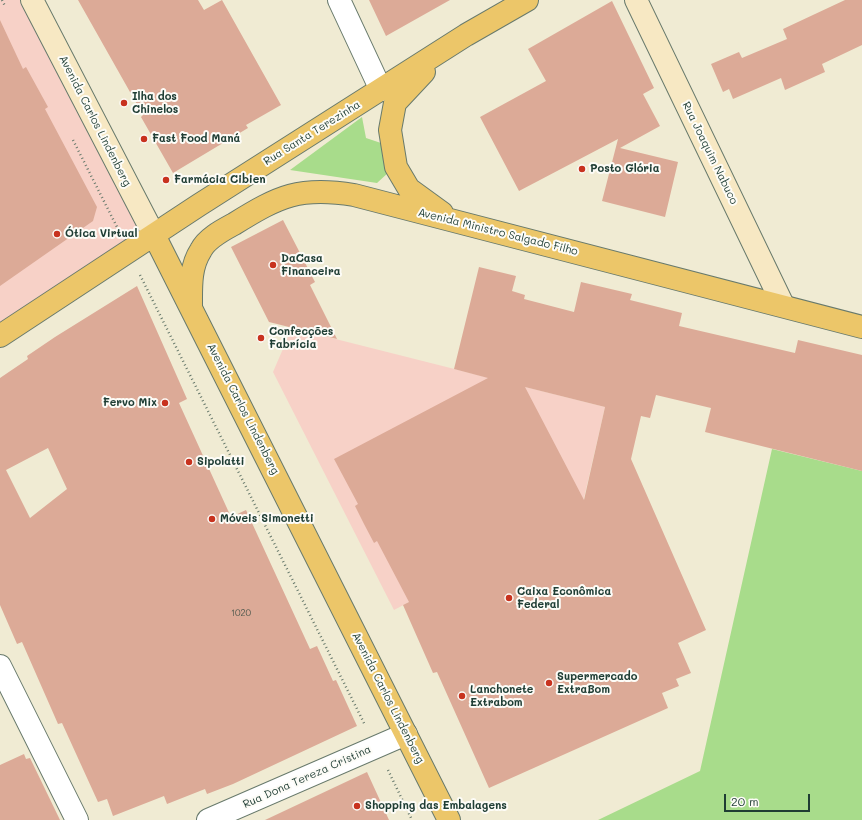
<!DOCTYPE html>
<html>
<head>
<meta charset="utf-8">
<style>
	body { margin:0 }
	#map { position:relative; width:862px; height:820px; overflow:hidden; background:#f0ebd3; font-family:Mali,sans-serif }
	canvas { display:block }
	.scale { position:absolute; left:724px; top:794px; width:86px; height:18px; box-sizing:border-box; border:2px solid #1f3d34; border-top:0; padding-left:5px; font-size:12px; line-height:14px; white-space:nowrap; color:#1f3d34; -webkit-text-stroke:3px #fdfcf7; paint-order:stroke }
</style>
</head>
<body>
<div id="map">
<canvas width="862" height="820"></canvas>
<div class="scale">20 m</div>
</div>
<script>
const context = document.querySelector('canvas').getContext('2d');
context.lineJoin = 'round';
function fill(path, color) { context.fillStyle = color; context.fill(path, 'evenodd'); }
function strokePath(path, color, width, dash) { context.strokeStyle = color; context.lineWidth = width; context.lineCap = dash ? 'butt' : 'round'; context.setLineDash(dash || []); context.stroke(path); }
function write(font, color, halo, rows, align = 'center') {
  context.font = font + ' Mali,sans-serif'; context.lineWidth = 4; context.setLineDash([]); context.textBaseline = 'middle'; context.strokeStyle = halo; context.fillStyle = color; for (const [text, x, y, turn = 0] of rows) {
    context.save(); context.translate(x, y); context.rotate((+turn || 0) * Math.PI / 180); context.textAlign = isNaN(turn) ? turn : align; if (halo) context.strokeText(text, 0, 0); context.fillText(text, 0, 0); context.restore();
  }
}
fill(new Path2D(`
	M0,0H32L154,235L0,336Z
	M292,328L605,407L581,511L394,610L273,372Z`), '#f7d1c7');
fill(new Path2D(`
	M362,117L366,138L384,144L389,172L377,183L290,170Z
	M772,449L862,471V820H598L700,771Z`), '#a8dc8b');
fill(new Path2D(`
	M78,0H198L204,10L222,0L281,105L246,125L248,128L173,173L141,117L143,115Z
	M369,0H450L386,36Z
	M845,0H862V45L822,64L825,72L785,90L781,78L733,99L729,89L723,92L711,64L739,52L742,58L787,39L783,29Z
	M612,1L654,88L643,94L660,126L620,148L678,162L665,217L602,201L618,139L519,191L480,117L546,81L528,49Z
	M0,20L23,69L26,67L48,107L45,109L97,207L93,221L0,286Z
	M283,220L315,282L310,285L337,339L269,322L231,247Z
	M479,267L516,276L512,291L525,295L524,299L574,312L581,282L632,294L630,300L682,313L679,326L795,353L798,340L862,355V471L705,432L711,408L656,395L650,418L641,416L631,459L706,630L678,643L691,673L676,679L679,686L662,693L668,708L489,788L437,672L433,673L403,605L409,602L377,541L374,543L364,524L355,506L358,504L334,459L488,378L454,369ZM525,387L605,407L584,500Z
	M137,286L187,399L179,403L231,517L246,510L310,649L317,646L333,681L336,680L357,726L233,784L207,794L205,789L167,804L164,796L113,816L107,799L98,802L62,723L58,724L22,642L17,644L0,605V378L28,359L27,356L55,337ZM48,448L67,489L30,518L6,470Z
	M24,754L26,759L30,758L60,820H0V765Z
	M367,772L389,820H265Z`), '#dcaa97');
const minor = new Path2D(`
	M339,0L381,90
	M0,666L77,820
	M208,820L406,734`);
const secondary = new Path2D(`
	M32,0L154,235
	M636,0L783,305`);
const primary = new Path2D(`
	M424,72L395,103L390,130L396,167L409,189L442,213
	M154,235L449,820
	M191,306C191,286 190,267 201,250C207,238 223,230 234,224C279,196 300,186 354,195L862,327
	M0,336L199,205L466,35L527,0`);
strokePath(minor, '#687a6c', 24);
strokePath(secondary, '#687a6c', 24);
strokePath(primary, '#687a6c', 24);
strokePath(new Path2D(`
	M2,0L5,6
	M73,140L118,229
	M140,275L365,725
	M388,770L412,820`), '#687a6c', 2.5, [1, 3]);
strokePath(minor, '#fff', 22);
strokePath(secondary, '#f7e8c3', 22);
strokePath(primary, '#ecc669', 22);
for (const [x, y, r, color] of [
	[124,103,4,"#c8321e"],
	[144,139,4,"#c8321e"],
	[582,169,4,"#c8321e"],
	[166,180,4,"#c8321e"],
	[57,234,4,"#c8321e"],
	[273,265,4,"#c8321e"],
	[261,338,4,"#c8321e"],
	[165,403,4,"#c8321e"],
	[189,462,4,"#c8321e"],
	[212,519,4,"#c8321e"],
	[509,598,4,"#c8321e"],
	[549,683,4,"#c8321e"],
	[462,696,4,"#c8321e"],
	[357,806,4,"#c8321e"]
]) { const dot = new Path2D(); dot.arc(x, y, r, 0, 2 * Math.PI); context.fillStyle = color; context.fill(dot); strokePath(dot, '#fdfcf7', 1.5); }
write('9px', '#4e584d', null, [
	["1020",241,613]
]);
write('bold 11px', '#1f3d34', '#fdfcf7', [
	["Ilha dos",132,97],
	["Chinelos",132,110],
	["Fast Food Maná",152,139],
	["Posto Glória",590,169],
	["Farmácia Cibien",174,180],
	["Ótica Virtual",65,234],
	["DaCasa",281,259],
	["Financeira",281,272],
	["Confecções",269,332],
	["Fabrícia",269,345],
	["Fervo Mix",157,403,"right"],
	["Sipolatti",197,462],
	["Móveis Simonetti",220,519],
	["Caixa Econômica",517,592],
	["Federal",517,605],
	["Supermercado",557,677],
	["ExtraBom",557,690],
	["Lanchonete",470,690],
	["Extrabom",470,703],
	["Shopping das Embalagens",365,806]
], 'left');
write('11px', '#1f3d34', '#fdfcf7', [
	["Avenida Carlos Lindenberg",95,121,63],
	["Rua Santa Terezinha",312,133,-32],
	["Rua Joaquim Nabuco",710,153,64],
	["Avenida Ministro Salgado Filho",498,232,14],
	["Avenida Carlos Lindenberg",243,409,63],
	["Avenida Carlos Lindenberg",388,698,63],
	["Rua Dona Tereza Cristina",307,777,-24]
]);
</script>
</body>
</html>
